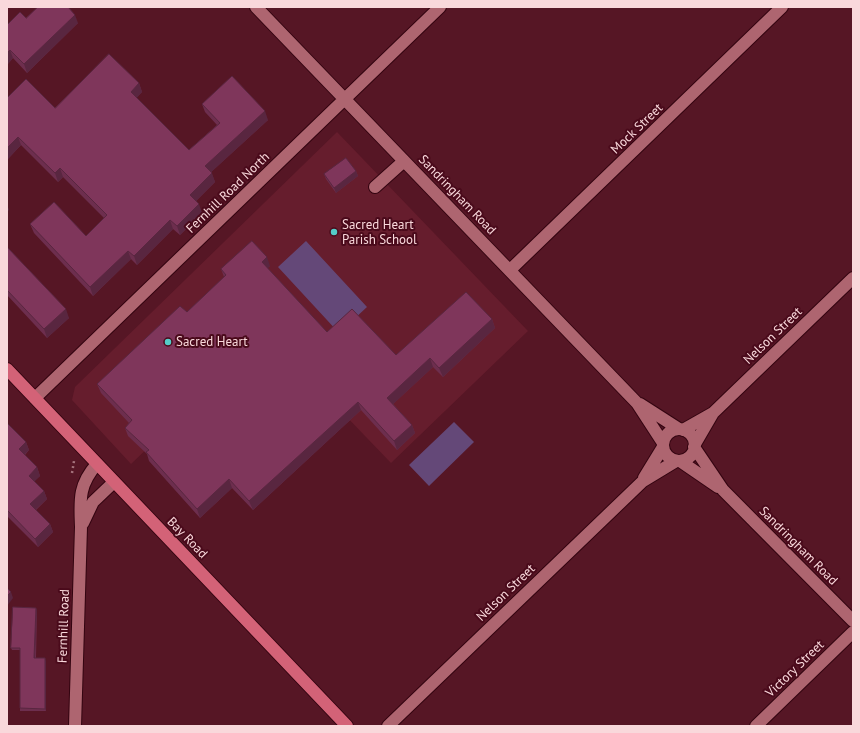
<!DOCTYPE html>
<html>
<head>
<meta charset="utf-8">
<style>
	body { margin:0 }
	#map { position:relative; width:860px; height:733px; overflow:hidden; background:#561625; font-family:"PT Sans",sans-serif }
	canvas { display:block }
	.frame { position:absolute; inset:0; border:8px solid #f9d8db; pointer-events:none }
</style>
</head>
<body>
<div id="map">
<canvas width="860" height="733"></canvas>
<div class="frame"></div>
</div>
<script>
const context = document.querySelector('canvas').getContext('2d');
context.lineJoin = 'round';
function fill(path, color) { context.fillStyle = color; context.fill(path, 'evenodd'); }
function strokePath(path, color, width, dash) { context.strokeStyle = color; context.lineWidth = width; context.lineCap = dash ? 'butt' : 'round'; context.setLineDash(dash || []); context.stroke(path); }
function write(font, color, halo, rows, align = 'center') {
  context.font = font + ' "PT Sans",sans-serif'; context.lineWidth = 4; context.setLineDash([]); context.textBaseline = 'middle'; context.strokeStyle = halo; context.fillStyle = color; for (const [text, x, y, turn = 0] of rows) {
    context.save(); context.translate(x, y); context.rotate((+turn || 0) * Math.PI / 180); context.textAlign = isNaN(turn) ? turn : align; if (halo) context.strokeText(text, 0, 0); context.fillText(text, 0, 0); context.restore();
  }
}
fill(new Path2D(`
	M337,132L528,331L391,463L267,334L131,464L72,400L75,387Z`), '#661d2d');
fill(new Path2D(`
	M306,241L367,307L339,333L278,267Z
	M454,422L474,442L429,486L409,465Z`), '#644878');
const minor = new Path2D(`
	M256,7L637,403L663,443
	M375,187L404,161
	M510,270L782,7
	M35,398L440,7
	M640,404L679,429
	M663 445a16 16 0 1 1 32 0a16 16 0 1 1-32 0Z
	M683,430L713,413
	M695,444L713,413L853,278
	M694,447L723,490L853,621
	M680,461L718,487
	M644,478L663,447
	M83,523L93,502L114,482
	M75,726L81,527C80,501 78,485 97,464
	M388,726L643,481L676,461
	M756,726L853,632`);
const major = new Path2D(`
	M7,369L347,726`);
strokePath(minor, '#330410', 14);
strokePath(major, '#330410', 14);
strokePath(new Path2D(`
	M72,473L74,461`), '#a4737c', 2.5, [2, 3]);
strokePath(minor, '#ae6570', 12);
strokePath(major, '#d36277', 12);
fill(new Path2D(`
	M26,18L78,23L27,73L13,58L7,65V25Z
	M139,83L142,92L136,98L189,150L217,125L205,112L202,104L268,120L211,172L215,182L196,201L202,213L180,235L173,229L137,265L131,259L93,296L34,233L30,224L86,236L104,218L63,177L58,182L21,145L7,160V98L55,108Z
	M356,171L358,176L336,193L326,179L324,174Z
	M7,247L69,318L47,338L7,295Z
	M270,266L267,268L327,332L396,355L492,319L495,328L443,377L433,367L393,404L412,425L415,433L397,450L361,410L253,510L232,488L200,518L149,461L147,454L128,436L125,428L129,423L101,393L97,384L187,312L224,277L221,269Z
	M7,423L26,442L29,450L25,455L37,467L40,476L34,481L44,491L47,499L36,510L50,524L53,532L38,547L7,516Z
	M37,610L36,658L46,661V711H20V650H12L11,648Z`), '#6d2e4e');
fill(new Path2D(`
	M75,15L78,23L27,73L24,64Z
	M10,50L13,58L7,65V53Z
	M139,83L142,92L134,101L131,92Z
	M265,111L268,120L208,175L205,166Z
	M18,137L21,145L7,160V148Z
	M60,168L63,177L58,182L55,173Z
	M356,171L358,176L336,193L334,188Z
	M212,173L215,182L193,204L190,195Z
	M7,204L9,210L7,212Z
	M199,204L202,213L180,235L177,226Z
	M170,220L173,229L137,265L134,256Z
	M128,251L131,259L93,296L90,287Z
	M267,257L270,266L265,271L262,262Z
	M66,309L69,318L47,338L44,329Z
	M492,319L495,328L443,377L439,368Z
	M430,358L433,367L390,407L387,398Z
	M358,402L361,410L253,510L249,501Z
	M412,425L415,433L397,450L394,441Z
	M26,442L29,450L22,457L19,449Z
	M37,467L40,476L32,484L29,476Z
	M229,479L232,488L200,518L197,509Z
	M44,491L47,499L33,512L30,504Z
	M50,524L53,532L38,547L35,539Z
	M11,592L13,598L7,606V596Z
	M36,608L37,610L35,660L34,658Z
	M45,658L46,661V711L45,709Z`), '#592640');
const building = new Path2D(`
	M38,7H68L75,15L24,64L10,50L7,53V25L20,12L26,18Z
	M109,54L139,83L131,92L189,150L220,123L202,104L232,76L265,111L205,166L212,173L190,195L199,204L177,226L170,220L134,256L128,251L90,287L30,224L54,202L86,236L107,215L60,168L55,173L18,137L7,148V98L26,79L55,108Z
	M346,158L356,171L334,188L324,174Z
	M252,241L267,257L262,262L327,332L352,309L396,355L466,292L492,319L439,368L430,358L387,398L412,425L394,441L358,402L249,501L229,479L197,509L146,452L149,450L125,428L132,420L97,384L180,306L187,312L226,275L221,269Z
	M7,247L66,309L44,329L7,290Z
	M7,423L26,442L19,449L37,467L29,476L44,491L30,504L50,524L35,539L7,510Z
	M7,588L11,592L7,596Z
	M13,607L36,608L34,658H45V709L20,708V648H11Z`);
fill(building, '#7f365b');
strokePath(building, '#592640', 1);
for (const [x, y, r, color] of [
	[334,232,4,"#54cdc8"],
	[168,342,4,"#54cdc8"]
]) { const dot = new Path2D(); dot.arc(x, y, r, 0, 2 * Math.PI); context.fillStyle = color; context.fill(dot); strokePath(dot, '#4a0a1b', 1.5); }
write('13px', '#f9d8db', '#4a0a1b', [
	["Mock Street",637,129,-44],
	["Fernhill Road North",228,193,-44],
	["Sandringham Road",457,195,46],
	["Nelson Street",773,336,-44],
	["Bay Road",187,538,46],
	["Sandringham Road",798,546,45],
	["Nelson Street",506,593,-44],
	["Fernhill Road",64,626,-88],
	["Victory Street",795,669,-44]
]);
write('13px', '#f9d8db', '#4a0a1b', [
	["Sacred Heart",342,225],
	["Parish School",342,240],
	["Sacred Heart",176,342]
], 'left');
</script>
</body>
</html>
